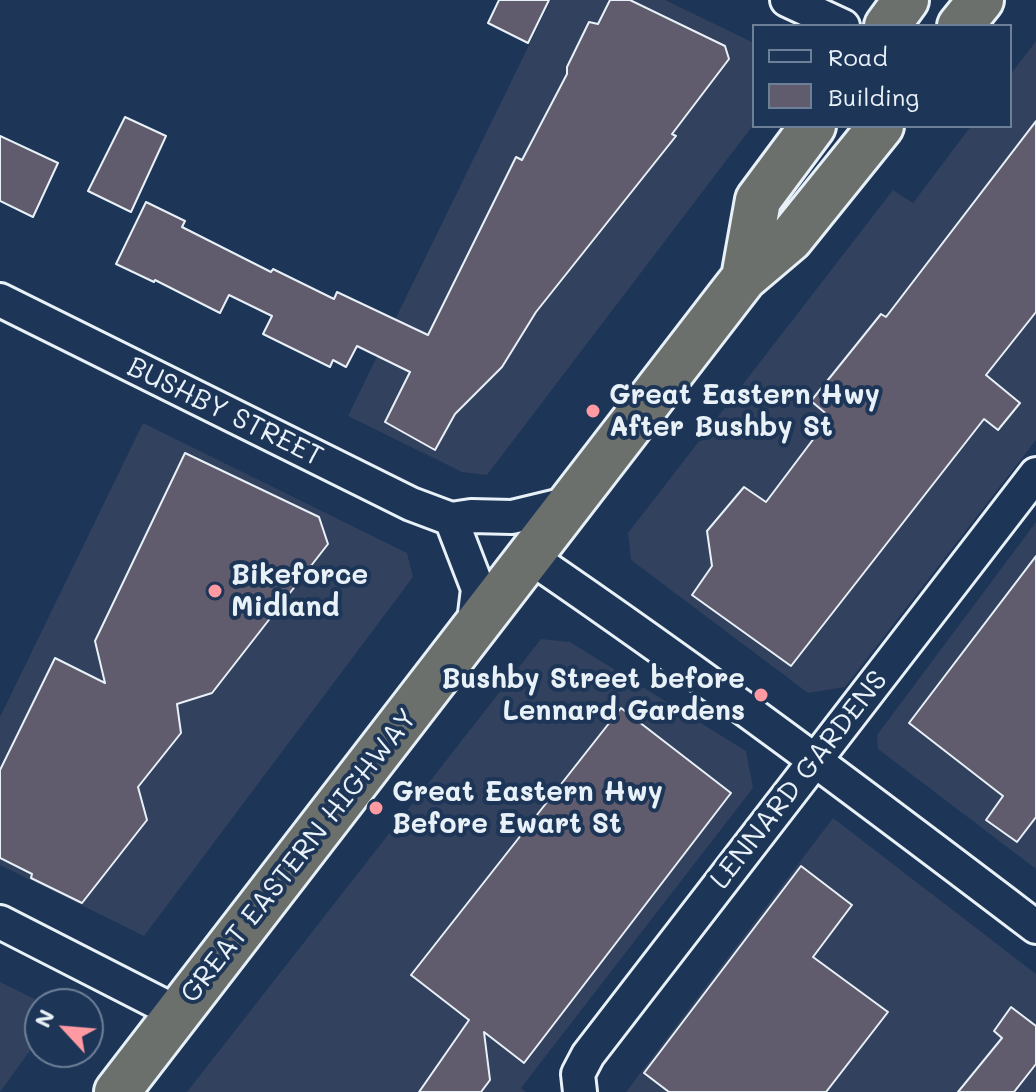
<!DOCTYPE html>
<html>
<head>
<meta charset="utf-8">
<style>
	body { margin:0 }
	#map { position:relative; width:1036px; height:1092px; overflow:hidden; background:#1d3557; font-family:Mali,sans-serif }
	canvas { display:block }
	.legend { position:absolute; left:752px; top:24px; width:260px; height:104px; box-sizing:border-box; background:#1d3557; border:2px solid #6e8097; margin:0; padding:10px 14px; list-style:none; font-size:24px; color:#e8f1f8 }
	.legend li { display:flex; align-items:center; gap:16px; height:40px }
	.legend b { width:40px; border:2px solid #6e8097 }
	.north { position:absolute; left:24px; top:988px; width:80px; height:80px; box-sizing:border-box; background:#1d3557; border:2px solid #6e8097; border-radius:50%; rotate:296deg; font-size:22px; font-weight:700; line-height:32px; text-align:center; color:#e8f1f8 }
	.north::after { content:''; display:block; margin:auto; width:28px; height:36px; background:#ff9aa2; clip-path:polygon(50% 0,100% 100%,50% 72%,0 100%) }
</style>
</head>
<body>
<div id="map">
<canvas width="1036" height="1092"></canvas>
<ul class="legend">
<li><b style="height:10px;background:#1d3557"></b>Road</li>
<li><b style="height:22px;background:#615c6d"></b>Building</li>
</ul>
<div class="north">N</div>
</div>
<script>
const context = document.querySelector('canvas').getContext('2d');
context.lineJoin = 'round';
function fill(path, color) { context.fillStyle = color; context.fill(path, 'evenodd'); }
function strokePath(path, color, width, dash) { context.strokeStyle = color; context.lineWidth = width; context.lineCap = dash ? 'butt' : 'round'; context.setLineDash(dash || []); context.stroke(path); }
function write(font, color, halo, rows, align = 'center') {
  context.font = font + ' Mali,sans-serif'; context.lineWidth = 8; context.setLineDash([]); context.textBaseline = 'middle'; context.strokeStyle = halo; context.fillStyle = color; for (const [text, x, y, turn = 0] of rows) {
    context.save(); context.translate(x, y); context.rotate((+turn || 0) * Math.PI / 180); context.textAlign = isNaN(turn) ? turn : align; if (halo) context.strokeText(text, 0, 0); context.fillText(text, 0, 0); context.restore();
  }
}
fill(new Path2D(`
	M551,0H665L754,43V124L487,475L462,472L348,416Z
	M1036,41V440L845,687L808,693L631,560L628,533L893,190L913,203L971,126H1010V75Z
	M143,423L407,553L413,577L144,936L0,865V717Z
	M1036,522V869L878,749L877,735Z
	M541,639L570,642L746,751L753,788L521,1088L526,1092H187Z
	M833,818L1036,974V1092H626Z
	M0,982L45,1004H40V1037L0,1092Z`), '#31415e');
const building = new Path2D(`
	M499,0H549L528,43L488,23Z
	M610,0H630L725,46L729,59L672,134L676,136L536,312L502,367L455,414L435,450L385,422L410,372L357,346L346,367L333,360L330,367L263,334L272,316L229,295L220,313L155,280L154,282L116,264L146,202L185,221L182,227L271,272L273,269L334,299L337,292L428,335L516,157L522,160L567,74V67L589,22L598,24Z
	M125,117L166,136L131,212L88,191Z
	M1036,121V312L986,375L1020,403L998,430L984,419L791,666L692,595L712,566L707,531L744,487L766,502L830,417L811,401L881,314L886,317Z
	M0,136L58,163L33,217L0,201Z
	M185,453L319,517L328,544L212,693L177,704L181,733L138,787L147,820L82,903L31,878L32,874L0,858V770L55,658L105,683L95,641Z
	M1036,556V817L1017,842L986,820L1003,796L909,723Z
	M621,708L731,793L524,1063L484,1032L490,1080L481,1092H419L469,1020L411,975Z
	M801,866L852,905L813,957L888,1012L826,1092H669L644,1073Z
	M1011,1007L1036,1026V1064L1014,1092H958L1002,1038L994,1031Z`);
fill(building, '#615c6d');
strokePath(building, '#e8f1f8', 2);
const minor = new Path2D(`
	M787,0L843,26
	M0,300L411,504L451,519L471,516L512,517L570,503
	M451,519L478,589L473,630
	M530,557C703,675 869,800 1036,927
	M0,922L178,1013
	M580,1092L578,1074L588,1055L1036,474`);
const trunk = new Path2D(`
	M887,26L906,0
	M960,26L981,0
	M744,278L758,200L813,126
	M117,1092L730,296L744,278L790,239L881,126`);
strokePath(minor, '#e8f1f8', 38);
strokePath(trunk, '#e8f1f8', 50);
strokePath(minor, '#1d3557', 32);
strokePath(trunk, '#6b706d', 44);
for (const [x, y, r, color] of [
	[593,411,8,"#ff9aa2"],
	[215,591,8,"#ff9aa2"],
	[761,695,8,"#ff9aa2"],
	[376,808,8,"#ff9aa2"]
]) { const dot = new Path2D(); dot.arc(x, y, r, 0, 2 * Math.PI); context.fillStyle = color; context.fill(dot); strokePath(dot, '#1d3557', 3); }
write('bold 28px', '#e8f1f8', '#1d3557', [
	["Great Eastern Hwy",609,395],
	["After Bushby St",609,427],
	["Bikeforce",231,575],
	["Midland",231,607],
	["Bushby Street before",745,679,"right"],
	["Lennard Gardens",745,711,"right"],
	["Great Eastern Hwy",392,792],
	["Before Ewart St",392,824]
], 'left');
write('28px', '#e8f1f8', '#1d3557', [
	["BUSHBY STREET",225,412,26],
	["LENNARD GARDENS",799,780,-52],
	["GREAT EASTERN HIGHWAY",299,856,-52]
]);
</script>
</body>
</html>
